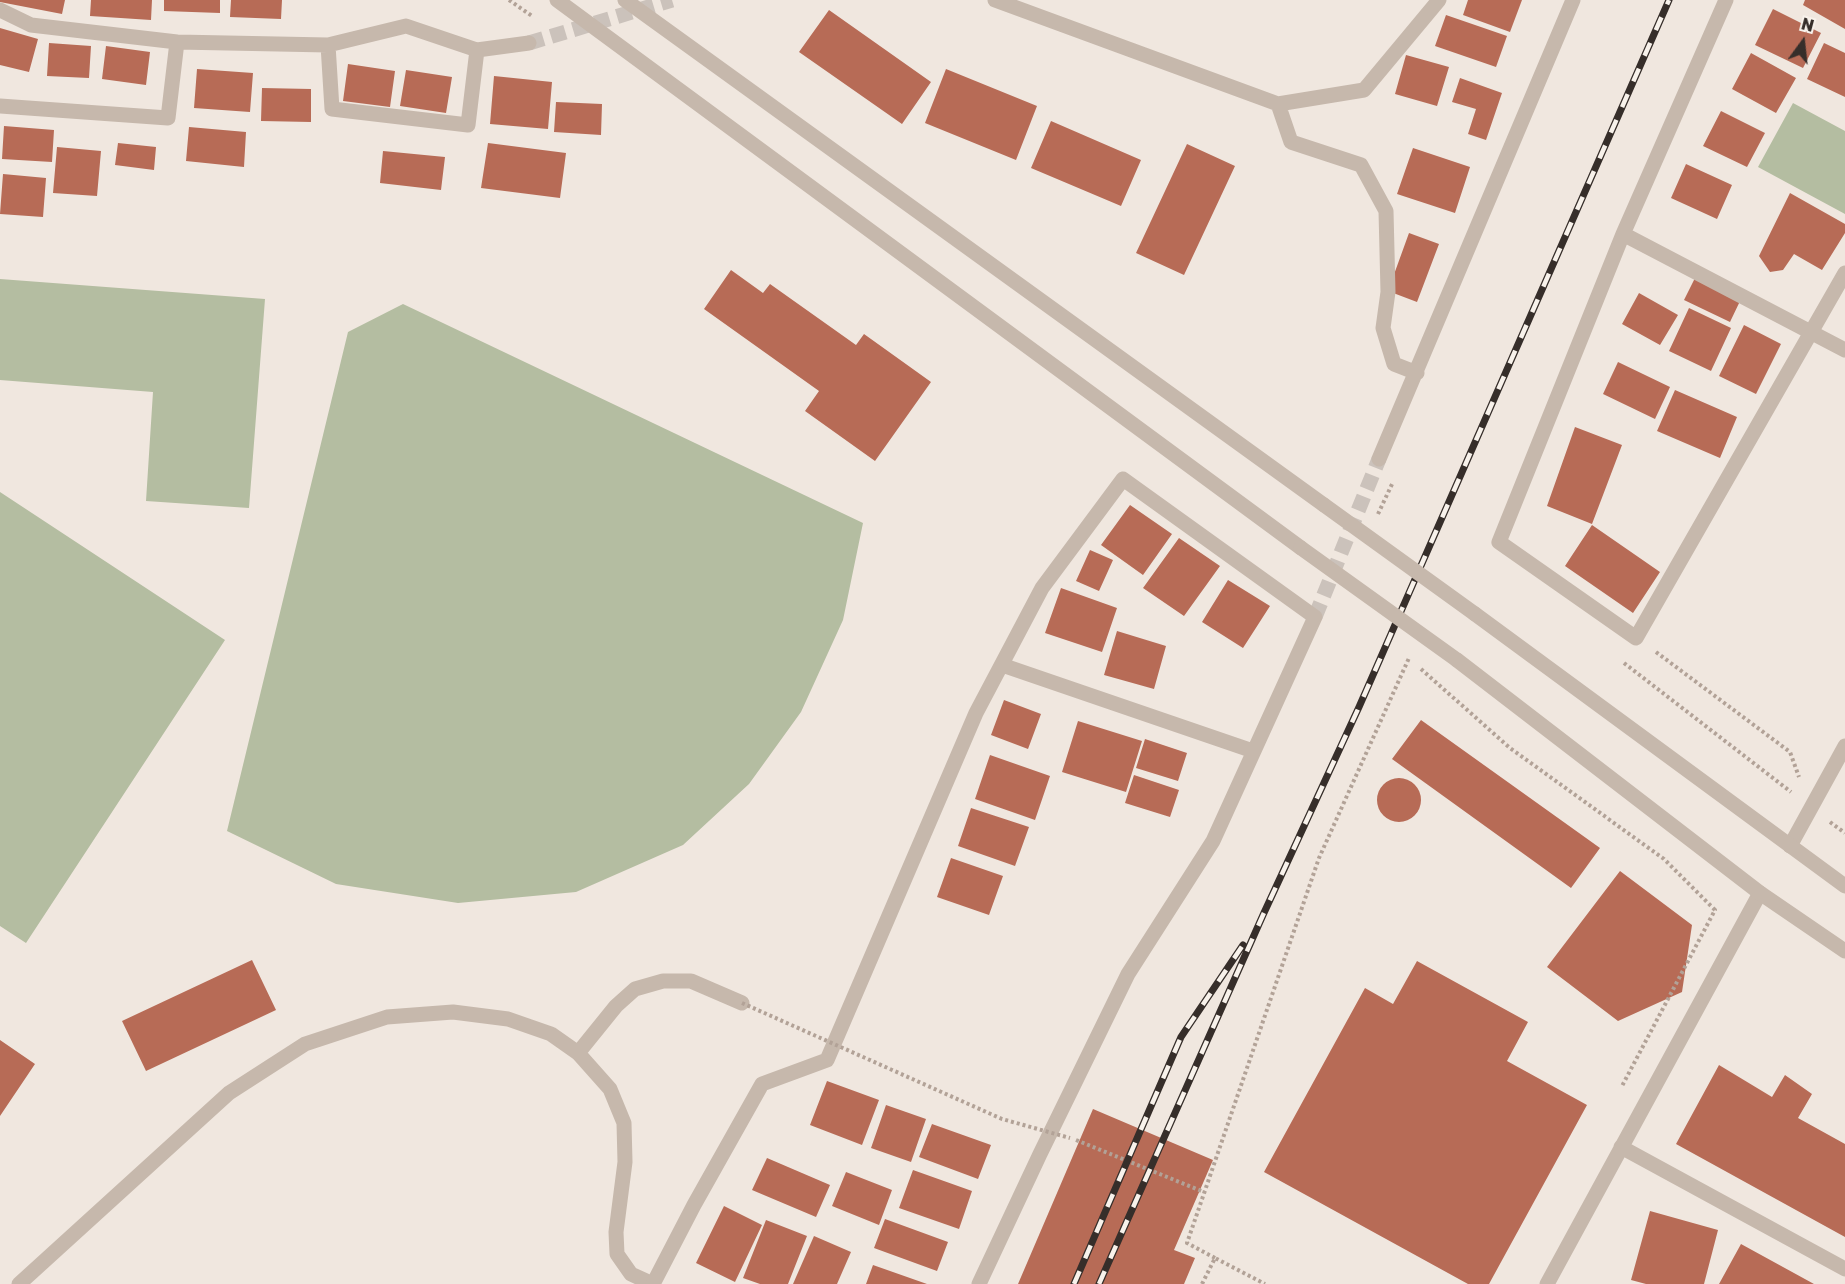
<!DOCTYPE html>
<html>
<head>
<meta charset="utf-8">
<style>
	body { margin:0 }
	#map { position:relative; width:1845px; height:1284px; overflow:hidden; background:#f0e7df; font-family:"Golos Text",sans-serif }
	canvas { display:block }
	.north { position:absolute; left:1773px; top:12px; width:60px; height:60px; -webkit-text-stroke:4px #f8f2eb; paint-order:stroke; rotate:15deg; font-size:16px; font-weight:700; line-height:24px; text-align:center; color:#362e2a }
	.north::after { content:''; display:block; margin:auto; width:21px; height:27px; background:#362e2a; clip-path:polygon(50% 0,100% 100%,50% 72%,0 100%) }
</style>
</head>
<body>
<div id="map">
<canvas width="1845" height="1284"></canvas>
<div class="north">N</div>
</div>
<script>
const context = document.querySelector('canvas').getContext('2d');
context.lineJoin = 'round';
function fill(path, color) { context.fillStyle = color; context.fill(path, 'evenodd'); }
function strokePath(path, color, width, dash) { context.strokeStyle = color; context.lineWidth = width; context.lineCap = dash ? 'butt' : 'round'; context.setLineDash(dash || []); context.stroke(path); }
fill(new Path2D(`
	M1793,103L1845,131V214L1758,167Z
	M0,279L265,299L249,508L146,501L153,392L0,380Z
	M403,304L863,523L843,620L801,712L749,784L683,845L576,892L458,903L336,884L227,831L348,332Z
	M0,492L225,640L26,943L0,926Z`), '#b4bda1');
fill(new Path2D(`
	M0,0H65L62,14L0,2Z
	M91,0H152L151,20L90,16Z
	M164,0H220V13L164,11Z
	M231,0H282L281,19L230,17Z
	M1468,0H1522L1510,32L1463,15Z
	M1805,0H1845V29L1803,5Z
	M1773,9L1821,33L1803,68L1755,45Z
	M829,10L931,82L902,124L799,52Z
	M1446,15L1507,36L1496,67L1435,46Z
	M0,28L38,39L29,72L0,65Z
	M49,43L91,46L89,78L47,76Z
	M1824,43L1845,53V97L1807,79Z
	M106,46L150,52L146,85L102,79Z
	M1751,53L1796,78L1776,113L1732,89Z
	M1406,55L1449,67L1437,106L1395,94Z
	M348,64L395,71L390,107L343,101Z
	M197,69L253,73L250,112L194,108Z
	M946,69L1037,106L1016,160L925,123Z
	M406,70L452,77L446,113L400,106Z
	M494,76L552,82L548,129L490,124Z
	M1460,78L1502,93L1486,140L1468,134L1476,109L1452,102Z
	M262,88L311,89V122L261,121Z
	M556,102L602,104L601,135L554,132Z
	M1721,111L1765,133L1747,167L1703,146Z
	M1051,121L1141,160L1121,206L1031,168Z
	M4,126L54,130L52,162L2,159Z
	M189,127L246,132L244,167L186,161Z
	M118,143L156,147L154,170L115,165Z
	M488,143L566,153L560,198L481,188Z
	M1187,144L1235,166L1184,275L1136,253Z
	M57,147L101,151L97,196L53,193Z
	M1413,148L1470,167L1455,213L1397,194Z
	M383,151L445,157L441,190L380,183Z
	M1686,164L1732,185L1717,219L1671,198Z
	M3,174L46,178L43,217L0,214Z
	M1790,193L1845,224V233L1822,270L1794,254L1783,270L1770,272L1759,256Z
	M1409,233L1439,244L1417,302L1388,291Z
	M731,270L763,293L770,284L856,345L864,334L931,382L875,461L805,411L819,391L704,309Z
	M1695,278L1741,299L1730,322L1684,300Z
	M1639,293L1678,315L1660,345L1622,324Z
	M1689,308L1731,328L1711,371L1669,351Z
	M1744,325L1781,344L1756,394L1719,376Z
	M1618,362L1670,387L1655,419L1603,394Z
	M1675,390L1737,417L1720,458L1657,431Z
	M1575,427L1622,445L1592,524L1547,506Z
	M1130,505L1172,534L1143,575L1101,545Z
	M1592,525L1660,572L1633,613L1565,566Z
	M1179,538L1220,566L1184,616L1143,588Z
	M1090,550L1113,560L1099,591L1076,581Z
	M1228,580L1270,606L1243,648L1202,622Z
	M1061,588L1117,608L1102,652L1045,633Z
	M1117,631L1166,646L1154,689L1104,675Z
	M1004,700L1041,714L1028,749L991,735Z
	M1421,720L1600,848L1571,888L1392,759Z
	M1078,721L1142,741L1126,792L1062,772Z
	M1145,739L1187,753L1178,781L1136,768Z
	M990,755L1050,776L1035,820L975,799Z
	M1134,775L1179,790L1170,817L1125,803Z
	M1377 800a22 22 0 1 1 44 0a22 22 0 1 1-44 0Z
	M971,808L1029,827L1015,866L958,846Z
	M951,858L1003,876L989,915L937,897Z
	M1620,871L1692,925L1682,992L1618,1021L1547,967Z
	M252,960L276,1010L146,1071L122,1021Z
	M1417,961L1528,1022L1507,1061L1587,1105L1489,1284H1468L1264,1172L1365,988L1393,1004Z
	M0,1040L35,1064L0,1116Z
	M1719,1065L1772,1097L1785,1075L1812,1094L1798,1118L1845,1144V1237L1676,1144Z
	M827,1081L879,1100L862,1145L810,1125Z
	M886,1105L926,1119L911,1162L871,1148Z
	M1093,1109L1213,1160L1174,1250L1195,1258L1184,1284H1018Z
	M932,1124L991,1145L978,1179L919,1157Z
	M767,1158L830,1185L816,1217L752,1190Z
	M913,1170L972,1191L959,1229L899,1208Z
	M846,1172L892,1190L879,1225L832,1206Z
	M724,1206L762,1225L735,1282L696,1263Z
	M1650,1211L1718,1230L1704,1284H1646L1631,1280Z
	M885,1219L948,1242L937,1271L874,1248Z
	M766,1220L807,1236L788,1284H760L743,1278Z
	M814,1236L851,1252L837,1284H793Z
	M1741,1244L1814,1284H1719Z
	M873,1265L927,1284H866Z`), '#b76b56');
strokePath(new Path2D(`
	M529,43L672,0
	M1315,617L1379,459`), '#cbc2bb', 15, [15, 8]);
strokePath(new Path2D(`
	M509,0L532,16
	M1378,514L1393,482
	M1656,652L1790,752L1799,777
	M1624,663L1791,792
	M1421,669L1510,748L1664,859L1715,910L1622,1086
	M1830,822L1845,833
	M1076,1140L1204,1192
	M1215,1258L1187,1243L1319,858L1409,658
	M1202,1284L1215,1258L1265,1284`), '#b2a297', 4, [3, 3]);
strokePath(new Path2D(`
	M578,1053L616,1006L635,989L663,981H691L742,1003
	M19,1284L229,1093L305,1044L387,1017L453,1012L508,1019L551,1034L578,1053L610,1089L624,1123L625,1162L616,1232L617,1254L631,1274L653,1284`), '#c6b8ac', 15);
strokePath(new Path2D(`
	M995,0L1278,104L1291,142L1361,165L1386,211L1388,292L1383,328L1394,364L1417,373
	M1726,0L1623,234L1499,542L1636,638L1845,273
	M0,10L31,25L177,42L328,45L406,26L477,50L529,43
	M328,45L332,109L468,125L477,50
	M1278,104L1364,90L1439,0
	M0,106L168,118L177,42
	M1623,234L1845,350
	M1379,459L1573,0
	M1002,665L1253,751
	M1790,846L1845,746
	M1621,1147L1845,1269
	M653,1284L694,1205L762,1084L827,1060L976,713L1042,588L1123,479L1315,617L1213,841L1128,974L1040,1154L979,1284
	M1547,1284L1760,893`), '#c6b8ac', 15);
strokePath(new Path2D(`
	M557,0L1301,548
	M625,0L1324,505
	M1475,614L1845,886
	M1457,660L1760,893L1845,951`), '#c6b8ac', 15);
const rail = new Path2D(`
	M1074,1284L1181,1037L1243,945
	M1099,1284L1263,915L1359,707L1669,0`);
strokePath(rail, '#362e2a', 7);
strokePath(rail, '#f8f2eb', 4.5, [14]);
strokePath(new Path2D(`
	M742,1003L1002,1119L1070,1138`), '#b2a297', 4, [3, 3]);
strokePath(new Path2D(`
	M1324,505L1475,614
	M1301,548L1457,660`), '#c6b8ac', 15);
</script>
</body>
</html>
